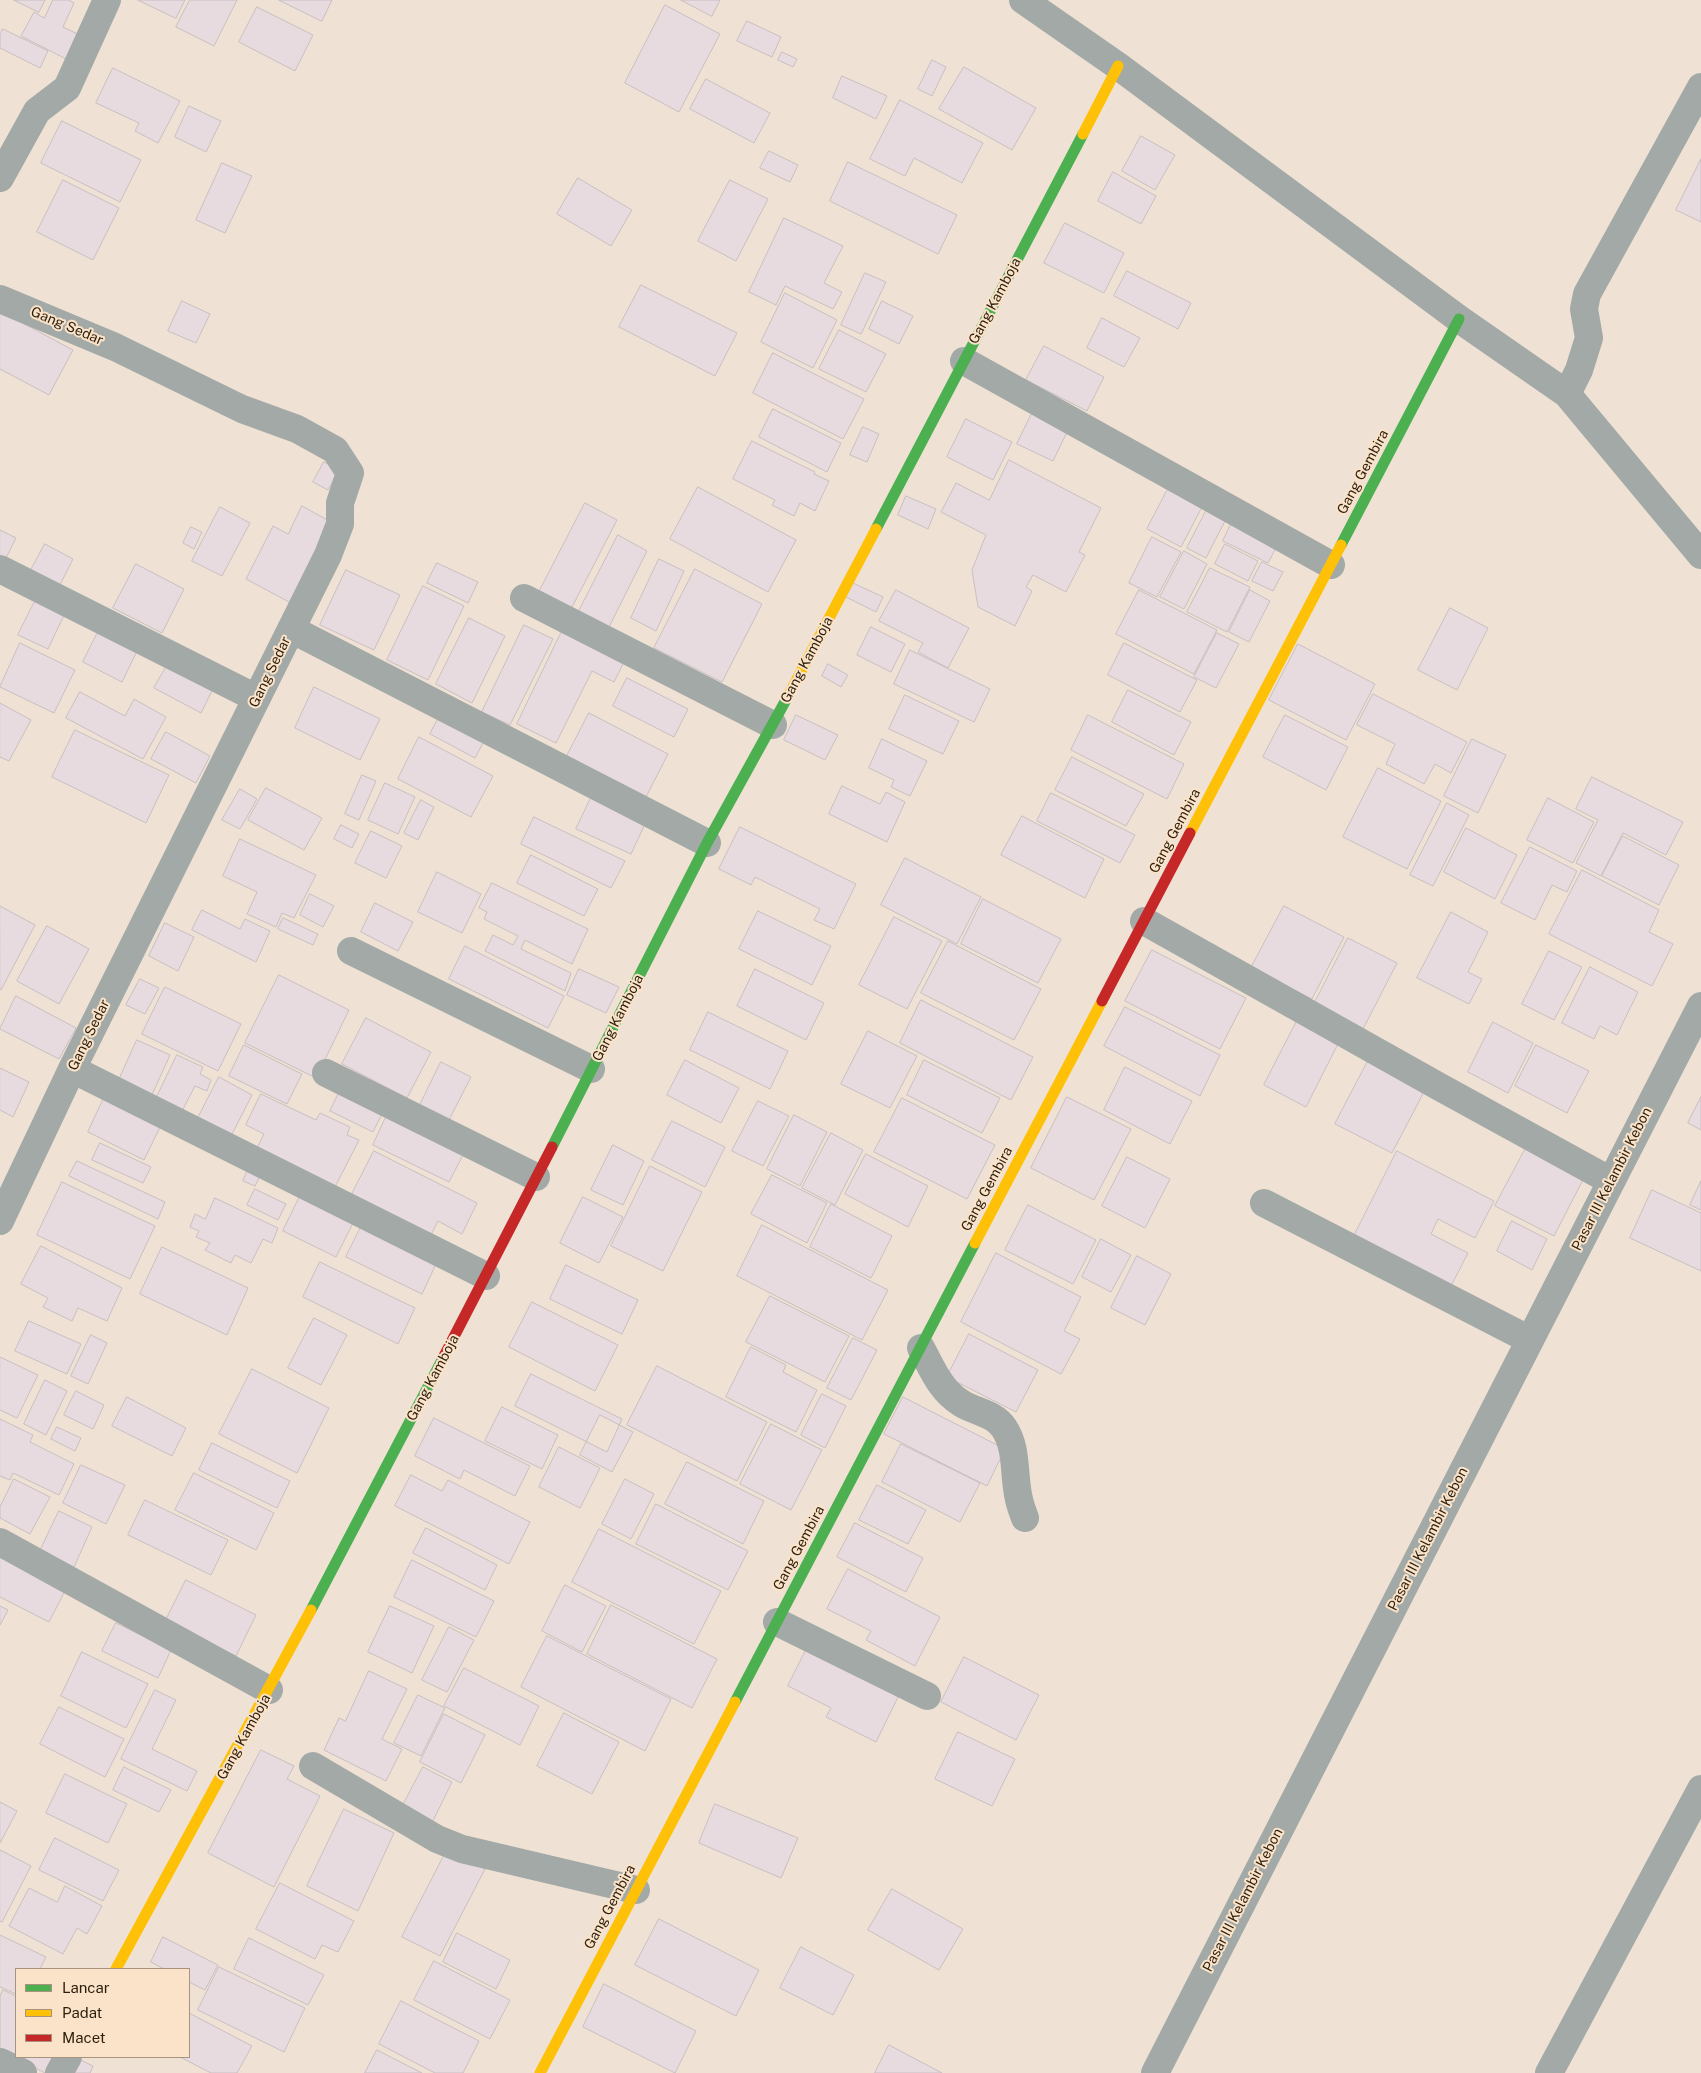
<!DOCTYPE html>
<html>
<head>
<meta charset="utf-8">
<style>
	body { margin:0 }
	#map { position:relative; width:1701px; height:2073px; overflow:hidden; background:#efe2d4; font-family:"Public Sans",sans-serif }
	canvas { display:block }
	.legend { position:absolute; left:15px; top:1968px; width:175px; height:90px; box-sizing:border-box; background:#fae3c9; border:1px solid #a8947e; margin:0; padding:6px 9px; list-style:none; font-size:15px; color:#2c1e0d }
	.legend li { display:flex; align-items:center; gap:10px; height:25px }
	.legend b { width:25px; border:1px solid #a8947e }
</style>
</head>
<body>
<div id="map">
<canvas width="1701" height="2073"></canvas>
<ul class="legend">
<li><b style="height:6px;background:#4caf50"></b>Lancar</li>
<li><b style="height:6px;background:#ffc107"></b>Padat</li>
<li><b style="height:6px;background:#c62828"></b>Macet</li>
</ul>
</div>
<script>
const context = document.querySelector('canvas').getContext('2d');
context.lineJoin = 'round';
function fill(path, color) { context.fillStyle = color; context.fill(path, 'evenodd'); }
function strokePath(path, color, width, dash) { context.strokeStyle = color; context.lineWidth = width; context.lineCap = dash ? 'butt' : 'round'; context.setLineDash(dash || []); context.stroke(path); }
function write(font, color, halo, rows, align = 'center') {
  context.font = font + ' "Public Sans",sans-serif'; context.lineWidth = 4; context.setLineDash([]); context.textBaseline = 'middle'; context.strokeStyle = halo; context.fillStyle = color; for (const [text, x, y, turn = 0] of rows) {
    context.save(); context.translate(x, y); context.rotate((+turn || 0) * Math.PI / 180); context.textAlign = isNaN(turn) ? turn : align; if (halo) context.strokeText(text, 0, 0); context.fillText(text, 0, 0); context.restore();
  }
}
const building = new Path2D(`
	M14,0H45L39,12Z
	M53,0H69L74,3L63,27L86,38L74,63L21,36L34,12L44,18Z
	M138,0H185L176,18Z
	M190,0H237L214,46L176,27Z
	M279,0H332L322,21Z
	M681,0H720L712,16Z
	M665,5L720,34L679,112L625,83Z
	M257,7L313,35L295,71L239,42Z
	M747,21L781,37L772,57L737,41Z
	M3,29L48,51L40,68L0,48V34Z
	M782,52L797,59L793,67L778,60Z
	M932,60L946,67L932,96L918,89Z
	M964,67L1036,108L1012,150L939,109Z
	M113,68L180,101L158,143L135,131L139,123L96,103Z
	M842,76L887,96L876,119L833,98Z
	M706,79L770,113L754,143L690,109Z
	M900,100L983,143L962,183L914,158L905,176L870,159Z
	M189,106L221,121L206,152L175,137Z
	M62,121L141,160L120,202L41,163Z
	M1141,136L1175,155L1155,190L1122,171Z
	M769,151L798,165L790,182L760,168Z
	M1701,159V222L1676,210Z
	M848,162L957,215L938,254L830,201Z
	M222,163L252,176L225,233L196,220Z
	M1113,172L1156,196L1141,224L1098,201Z
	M578,178L632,210L611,246L557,214Z
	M63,180L119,208L93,260L37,232Z
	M730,180L768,199L736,261L698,241Z
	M784,218L843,246L824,283L842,292L833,309L785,286L776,305L749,292Z
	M1065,223L1124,253L1104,293L1044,263Z
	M1127,271L1191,303L1178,329L1114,296Z
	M865,273L886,282L861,334L841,325Z
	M641,285L737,333L715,376L619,327Z
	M785,293L837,320L813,368L761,342Z
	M182,301L210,314L196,343L168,331Z
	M882,301L913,316L899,344L869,329Z
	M0,311L73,350L49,395L0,369Z
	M1102,318L1140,338L1124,367L1087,348Z
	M839,330L886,354L866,392L819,369Z
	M1044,346L1104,377L1087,411L1026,380Z
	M773,353L864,399L843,439L753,393Z
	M773,409L841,443L827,472L759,437Z
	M1033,411L1069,428L1053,461L1017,444Z
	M966,419L1012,442L993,480L947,457Z
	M863,427L879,434L867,462L850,455Z
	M752,441L815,472L814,474L829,481L815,511L800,503L794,516L772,505L775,500L733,479Z
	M1009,460L1101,508L1079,552L1085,555L1066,592L1033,575L1026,587L1032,591L1015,626L978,607L972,570L986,535L941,512L956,483L989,500Z
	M324,462L339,470L328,490L313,482Z
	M698,487L796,540L768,592L670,539Z
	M1168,489L1202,507L1181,547L1147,529Z
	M906,496L936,509L928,529L898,515Z
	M585,503L617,520L570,611L538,594Z
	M302,506L333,523L291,603L246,579L273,526L288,534Z
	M220,507L250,523L222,576L192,561Z
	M1207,509L1226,519L1206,558L1187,548Z
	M1232,522L1277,546L1268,563L1223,541Z
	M191,527L202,532L194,549L183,543Z
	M0,530L16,538L5,560L0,558Z
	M618,535L647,551L609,627L579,611Z
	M1152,537L1181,552L1157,597L1129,583Z
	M45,544L73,559L60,585L31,570Z
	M1225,544L1258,561L1248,581L1215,564Z
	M1184,551L1207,564L1184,609L1160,597Z
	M659,559L684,571L656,631L631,618Z
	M1262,562L1283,572L1273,591L1252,581Z
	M437,563L478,582L468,603L427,583Z
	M136,564L184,589L162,633L113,608Z
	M1210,568L1250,587L1227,632L1187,612Z
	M695,569L762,604L722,682L654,648Z
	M346,570L400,595L374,650L320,625Z
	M853,583L883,597L876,612L846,597Z
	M423,586L464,606L428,680L387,660Z
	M896,590L969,628L948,668L918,652L923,643L879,621Z
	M1139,590L1217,630L1194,674L1116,634Z
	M1250,590L1270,601L1249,642L1229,632Z
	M38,595L67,609L48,649L18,635Z
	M1450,608L1488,628L1457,690L1418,670Z
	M469,618L505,636L472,703L436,684Z
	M524,625L553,639L510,725L482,712Z
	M564,627L626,658L614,682L592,671L556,743L517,724Z
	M871,627L905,644L891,672L857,655Z
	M100,628L139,647L122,682L83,662Z
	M1217,633L1239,644L1216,688L1194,677Z
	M20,643L75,670L54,713L0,687Z
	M1124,643L1197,680L1180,712L1108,675Z
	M1298,644L1375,684L1346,740L1269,700Z
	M910,650L990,689L974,722L894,684Z
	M169,662L215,685L201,713L154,688Z
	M828,664L848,675L841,687L822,676Z
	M627,678L688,709L674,737L613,706Z
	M314,687L380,719L360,760L295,728Z
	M1128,690L1191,722L1174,755L1112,722Z
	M80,692L125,716L134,699L166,717L143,759L66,718Z
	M1373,694L1467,742L1451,773L1435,764L1424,784L1386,764L1395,744L1357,725Z
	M905,695L959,721L943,754L889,729Z
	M0,703L31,720L9,761L0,757Z
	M444,708L489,732L475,758L430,734Z
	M589,713L668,754L646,797L567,756Z
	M796,715L838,735L825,760L784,740Z
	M1088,715L1184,764L1167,799L1071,750Z
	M1285,715L1348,747L1326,790L1263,757Z
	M75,730L169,775L146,823L52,777Z
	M166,732L210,756L196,783L151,759Z
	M419,737L493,776L471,817L398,779Z
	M882,739L927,761L910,796L891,787L894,780L869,768Z
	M1472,739L1506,755L1478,813L1444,796Z
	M1072,757L1144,794L1126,826L1055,790Z
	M1378,768L1441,801L1407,869L1343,837Z
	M362,775L376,781L359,820L345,814Z
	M1592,777L1683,822L1666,855L1623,833L1601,876L1576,863L1598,820L1576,809Z
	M385,783L415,797L398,834L368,820Z
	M842,786L880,804L886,792L905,802L887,842L829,814Z
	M266,788L322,818L304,850L248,820Z
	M240,789L257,799L240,829L222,820Z
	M1051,793L1135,835L1120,863L1037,821Z
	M591,798L646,822L631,854L576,829Z
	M1548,798L1594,822L1573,863L1527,840Z
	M421,800L434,807L418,840L404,833Z
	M1447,803L1469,815L1433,886L1410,875Z
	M1022,816L1104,859L1085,898L1001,855Z
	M534,817L625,861L611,888L521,844Z
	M341,825L359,834L352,848L334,839Z
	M740,827L856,884L834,929L814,920L820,909L755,877L751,885L719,869Z
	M1466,828L1517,855L1495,899L1444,872Z
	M371,831L402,846L386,878L355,863Z
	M1623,836L1679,865L1659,905L1602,876Z
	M240,839L316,875L294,918L282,913L276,927L247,914L257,892L223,876Z
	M1530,847L1577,871L1567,892L1552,885L1535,920L1501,903Z
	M531,855L598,889L584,916L517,883Z
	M905,858L981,897L957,944L881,905Z
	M1582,870L1659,910L1649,932L1673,944L1652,986L1549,934Z
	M437,872L481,894L462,933L418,912Z
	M492,883L588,929L572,964L525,940L521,949L571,973L565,991L485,951L493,935L513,945L518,936L484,919L487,912L479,908Z
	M310,894L334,906L323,927L300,915Z
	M983,899L1061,939L1038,983L961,944Z
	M375,903L413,922L398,951L361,932Z
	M0,906L35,925L1,990L0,989Z
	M1284,906L1344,937L1312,999L1251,968Z
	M202,910L240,929L245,919L270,931L256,962L192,930Z
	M758,911L831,946L812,985L739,949Z
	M1451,912L1488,932L1468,972L1482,979L1469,1004L1417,978Z
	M894,917L942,941L907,1009L859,985Z
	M283,918L318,934L313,945L278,929Z
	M165,923L194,937L178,971L149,956Z
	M47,926L89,949L59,1004L17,981Z
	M1348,938L1397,963L1361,1033L1312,1008Z
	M948,941L1041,989L1014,1040L921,993Z
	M465,946L564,996L548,1028L449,979Z
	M1152,950L1246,998L1220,1049L1125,1001Z
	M1549,951L1582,967L1554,1020L1522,1004Z
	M1590,967L1638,992L1617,1035L1600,1026L1594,1039L1562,1023Z
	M579,969L619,987L606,1013L567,995Z
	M755,969L824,1003L806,1040L737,1006Z
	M279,975L349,1010L316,1078L245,1043Z
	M140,979L159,988L145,1014L126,1005Z
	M165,987L241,1024L218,1071L142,1034Z
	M16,996L76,1028L59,1059L0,1029Z
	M921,1000L1033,1057L1011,1100L900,1043Z
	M1125,1007L1220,1055L1200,1096L1104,1046Z
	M708,1012L788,1051L770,1089L690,1050Z
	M1299,1017L1341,1038L1306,1107L1264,1085Z
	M366,1018L431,1052L407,1098L342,1064Z
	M1493,1022L1533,1043L1508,1093L1468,1072Z
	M868,1031L917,1056L890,1108L841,1084Z
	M137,1040L170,1055L151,1097L118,1082Z
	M244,1045L302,1074L287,1104L229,1076Z
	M1536,1045L1589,1071L1567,1113L1515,1086Z
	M177,1055L203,1067L200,1074L211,1080L207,1091L195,1086L179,1117L153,1105Z
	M1369,1059L1426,1088L1392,1153L1335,1124Z
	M685,1060L739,1088L721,1123L667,1095Z
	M924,1060L1000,1098L982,1133L907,1095Z
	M441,1062L471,1077L448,1122L419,1107Z
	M1125,1067L1192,1101L1170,1144L1104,1110Z
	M0,1068L29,1082L13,1117L0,1110Z
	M219,1077L252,1095L230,1138L197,1120Z
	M340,1091L383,1112L373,1132L330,1111Z
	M261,1094L316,1120L320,1113L350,1127L347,1135L359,1140L334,1189L255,1152L264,1134L246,1125Z
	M1067,1097L1131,1129L1094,1200L1031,1168Z
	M1701,1097V1130L1688,1123Z
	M104,1098L164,1119L144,1160L88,1132Z
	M902,1098L995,1145L967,1199L874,1152Z
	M758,1101L789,1116L763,1166L732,1151Z
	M387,1115L464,1153L449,1182L373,1145Z
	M794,1115L827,1132L800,1186L767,1169Z
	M672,1121L725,1147L705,1187L652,1160Z
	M831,1133L863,1150L835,1205L802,1188Z
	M1529,1142L1587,1172L1554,1236L1495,1206Z
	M100,1143L151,1167L143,1183L92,1160Z
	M613,1145L644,1161L623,1205L591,1190Z
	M374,1151L477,1203L462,1234L438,1221L429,1239L352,1194Z
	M1397,1151L1494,1201L1475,1238L1438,1219L1431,1234L1468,1253L1449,1290L1352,1240Z
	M866,1154L928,1186L908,1227L845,1194Z
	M1127,1157L1170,1179L1145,1228L1102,1206Z
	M77,1161L165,1202L158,1219L69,1176Z
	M250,1165L263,1170L255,1186L243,1181Z
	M650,1166L702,1192L663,1271L611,1246Z
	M772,1175L827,1203L807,1243L751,1214Z
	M1701,1181V1210L1690,1205Z
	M62,1182L155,1226L130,1279L37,1235Z
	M255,1189L286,1204L278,1220L247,1205Z
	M1652,1190L1701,1213V1271L1630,1238Z
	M302,1192L355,1219L336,1257L283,1231Z
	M583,1197L623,1217L599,1263L560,1243Z
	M215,1198L278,1228L272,1243L263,1239L251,1263L235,1255L231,1263L205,1250L210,1243L196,1237L199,1231L190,1227L195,1214L205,1219Z
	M831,1204L892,1236L871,1278L810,1247Z
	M1028,1205L1096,1240L1073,1284L1005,1250Z
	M1512,1221L1547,1239L1532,1270L1497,1251Z
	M762,1225L888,1290L862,1340L737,1276Z
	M361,1227L436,1264L422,1294L346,1257Z
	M1101,1239L1131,1255L1111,1292L1082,1277Z
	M41,1246L122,1288L107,1321L78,1308L72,1321L43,1307L48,1298L21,1284Z
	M162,1247L248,1288L227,1335L140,1294Z
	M996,1253L1081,1297L1064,1331L1080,1339L1061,1374L961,1322Z
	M1137,1256L1171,1274L1145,1325L1111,1308Z
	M320,1262L415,1308L398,1344L303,1297Z
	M566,1265L638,1300L622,1334L550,1299Z
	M770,1296L849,1336L825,1382L746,1342Z
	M532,1302L618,1345L595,1391L509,1347Z
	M314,1318L347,1335L321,1385L288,1368Z
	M29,1321L81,1344L67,1374L15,1351Z
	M969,1334L1038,1370L1016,1412L947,1377Z
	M91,1335L107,1343L88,1384L71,1376Z
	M853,1338L877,1350L851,1400L827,1388Z
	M751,1347L786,1365L783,1372L817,1390L796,1432L726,1397Z
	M0,1357L38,1375L17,1418L0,1410Z
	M657,1366L767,1422L737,1481L627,1425Z
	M252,1369L329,1408L297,1473L219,1434Z
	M531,1374L622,1419L607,1452L515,1406Z
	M45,1380L67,1391L46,1435L24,1424Z
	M76,1391L104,1405L93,1429L64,1415Z
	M822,1394L846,1406L825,1448L801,1435Z
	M127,1397L186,1428L172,1456L112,1426Z
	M903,1397L1005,1449L987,1486L884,1434Z
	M502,1407L558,1435L542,1469L485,1441Z
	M600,1415L633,1432L612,1472L580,1455Z
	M434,1418L530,1466L515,1496L464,1470L460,1479L415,1456Z
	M0,1419L33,1435L30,1442L74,1464L59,1495L13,1473L10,1480L0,1476Z
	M771,1424L822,1450L791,1510L740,1484Z
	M57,1427L81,1438L75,1451L51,1439Z
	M212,1443L290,1481L277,1508L199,1470Z
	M901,1444L980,1483L960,1522L882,1482Z
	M559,1447L600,1468L580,1508L539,1487Z
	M687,1462L764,1501L743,1544L665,1504Z
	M81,1465L125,1485L106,1524L63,1503Z
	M194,1473L274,1513L256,1550L175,1510Z
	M411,1475L442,1491L448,1480L530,1522L509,1564L395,1506Z
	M14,1479L50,1497L30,1534L0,1518V1507Z
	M625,1479L654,1494L631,1539L602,1524Z
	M877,1485L926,1510L908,1544L859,1520Z
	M145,1500L228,1540L211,1575L128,1535Z
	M656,1504L748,1551L728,1590L636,1544Z
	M59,1511L92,1527L74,1567L40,1551Z
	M855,1523L923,1558L906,1592L837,1557Z
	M426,1528L497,1565L485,1590L413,1553Z
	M599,1529L721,1591L694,1644L572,1582Z
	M0,1553L67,1587L49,1622L0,1597Z
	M412,1560L494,1601L476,1637L394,1597Z
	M848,1569L940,1617L915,1666L866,1640L871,1631L827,1609Z
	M186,1580L256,1615L236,1656L165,1622Z
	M565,1585L606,1606L582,1652L542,1631Z
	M611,1605L717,1659L692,1708L587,1654Z
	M0,1606L8,1610L0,1625Z
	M390,1606L434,1626L412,1673L368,1652Z
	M116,1623L171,1650L158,1678L102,1651Z
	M449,1627L474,1640L447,1692L422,1680Z
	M547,1636L671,1699L645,1751L521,1687Z
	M808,1646L900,1693L876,1742L826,1717L831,1708L788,1686Z
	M82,1652L148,1684L126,1728L61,1696Z
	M964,1657L1039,1695L1016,1740L941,1702Z
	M464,1668L539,1706L520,1745L444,1706Z
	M369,1671L407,1689L382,1739L402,1749L386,1781L324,1750L339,1718L345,1721Z
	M155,1690L176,1700L152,1749L197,1771L187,1791L121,1759Z
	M418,1695L445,1708L421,1756L394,1743Z
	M59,1707L124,1739L105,1777L40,1744Z
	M564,1713L619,1742L592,1794L537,1766Z
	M444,1714L485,1735L461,1783L420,1762Z
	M958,1732L1015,1759L992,1806L935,1779Z
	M261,1750L294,1766L287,1779L320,1796L274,1887L208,1853Z
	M124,1767L171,1790L159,1812L113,1790Z
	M423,1767L452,1782L429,1829L399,1813Z
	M65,1774L127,1804L108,1843L46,1813Z
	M0,1802L17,1811L0,1843Z
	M715,1804L798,1838L781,1878L699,1843Z
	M344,1809L394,1833L358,1911L307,1886Z
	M55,1838L119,1870L103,1901L39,1870Z
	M0,1850L31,1866L2,1922L0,1921Z
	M447,1850L485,1869L440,1956L402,1937Z
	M280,1883L354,1921L338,1952L322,1945L315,1959L256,1929Z
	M65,1886L102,1906L87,1934L77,1928L63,1954L9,1926L29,1888L57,1902Z
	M892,1889L963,1929L939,1970L868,1930Z
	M659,1919L759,1970L736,2016L635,1965Z
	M457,1933L510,1960L496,1989L443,1962Z
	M0,1935L46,1957L40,1969H16V1994L0,1987Z
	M163,1937L218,1965L205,1990L189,1982V1969H164L151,1962Z
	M249,1938L324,1975L308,2005L234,1969Z
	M801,1947L854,1975L833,2015L780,1988Z
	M434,1961L510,2000L490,2039L414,2000Z
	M219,1967L305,2008L284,2052L198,2010Z
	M604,1984L696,2031L675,2073L583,2027Z
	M3,1990L16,1996V2057H57L48,2073H45L0,2050V1997Z
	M401,2001L479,2041L463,2073H435L379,2044Z
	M189,2013L252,2046L237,2073H211L180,2057H189Z
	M889,2045L942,2073H875Z
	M377,2050L422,2073H365Z
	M75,2057L93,2066L90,2073H64Z`);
fill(building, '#e7dbdf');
strokePath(building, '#c8bec0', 1);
strokePath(new Path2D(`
	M1023,0L1118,66L1459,319L1567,394L1701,555
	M0,178L37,111L67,88L107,0
	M0,299L115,347L242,409L297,429L335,450L350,473L340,503V524L328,555L72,1069L0,1221
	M964,361L1331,565
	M1567,394L1579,370L1589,338L1584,309L1587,294L1701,87
	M0,569L256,698
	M524,598L773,725
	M291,629L707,843
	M1144,921L1438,1086L1611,1181
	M351,951L591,1069
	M72,1069L486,1276
	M326,1073L536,1177
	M1264,1203L1530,1340
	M921,1348C932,1368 940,1390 961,1403C975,1412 994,1413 1004,1428C1016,1446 1014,1467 1017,1488C1018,1498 1021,1508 1025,1518
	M0,1542L269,1690
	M777,1622L927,1696
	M313,1766L437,1839L462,1849L636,1890
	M0,2062L23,2073
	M59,2073L68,2057
	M1155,2073L1701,1006
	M1549,2073L1701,1789`), '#a2a9a6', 28);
strokePath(new Path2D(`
	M876,529L1083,134
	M1341,545L1459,319
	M552,1147L707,843L787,698
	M311,1610L443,1358
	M735,1702L975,1243`), '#4caf50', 11);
strokePath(new Path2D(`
	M1083,134L1118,66
	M787,698L876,529
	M1190,833L1341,545
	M975,1243L1102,1001
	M116,1969L311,1610
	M540,2073L735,1702`), '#ffc107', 11);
strokePath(new Path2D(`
	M1102,1001L1190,833
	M443,1358L552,1147`), '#c62828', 11);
write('14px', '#2c1e0d', '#fae3c9', [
	["Gang Kamboja",995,301,-62],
	["Gang Sedar",67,326,23],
	["Gang Gembira",1363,472,-62],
	["Gang Kamboja",807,660,-62],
	["Gang Sedar",270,672,-64],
	["Gang Gembira",1175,831,-62],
	["Gang Kamboja",618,1018,-63],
	["Gang Sedar",89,1035,-64],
	["Pasar III Kelambir Kebon",1612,1179,-63],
	["Gang Gembira",987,1189,-62],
	["Gang Kamboja",433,1378,-62],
	["Pasar III Kelambir Kebon",1428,1539,-63],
	["Gang Gembira",799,1548,-62],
	["Gang Kamboja",244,1737,-61],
	["Pasar III Kelambir Kebon",1243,1900,-63],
	["Gang Gembira",610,1907,-62]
]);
</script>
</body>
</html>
